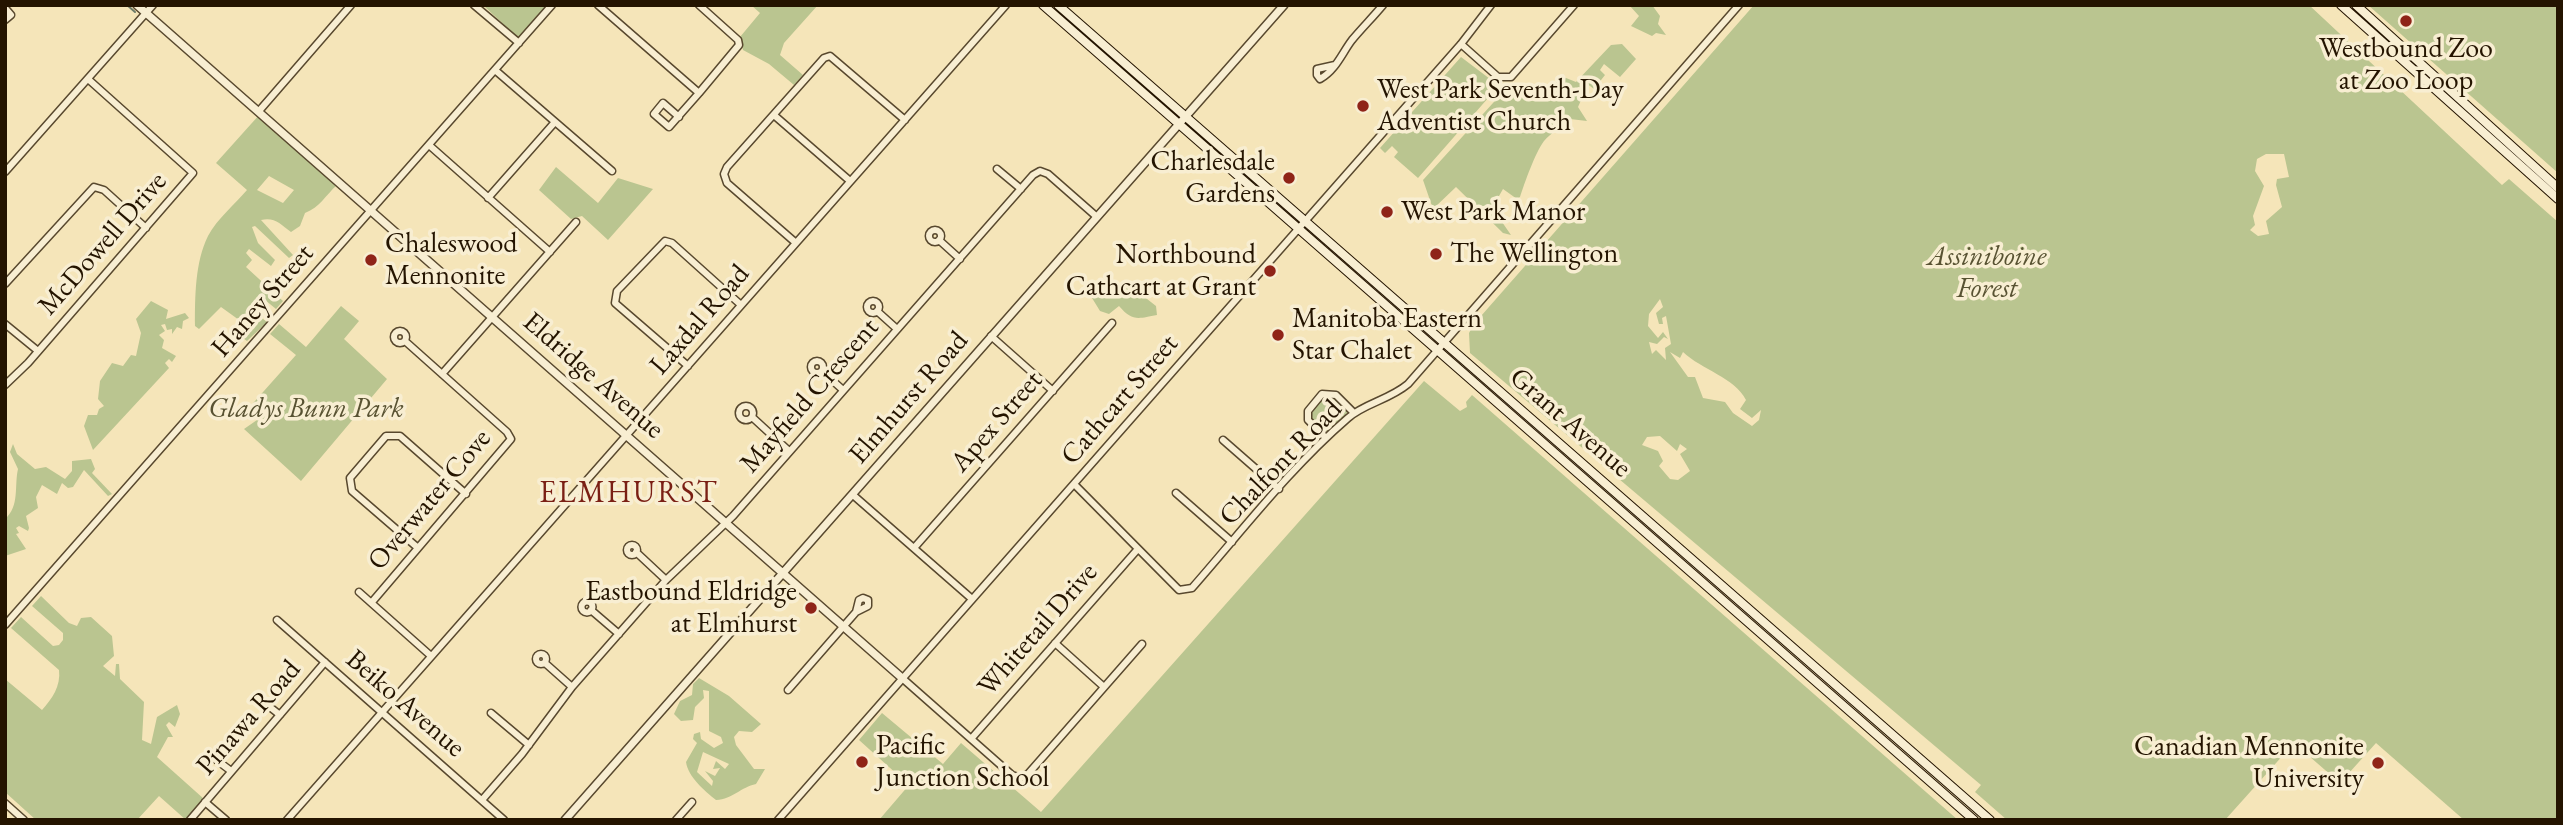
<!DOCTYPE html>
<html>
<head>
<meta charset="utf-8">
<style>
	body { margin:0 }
	#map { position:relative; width:2563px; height:825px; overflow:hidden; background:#f5e5b9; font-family:"EB Garamond",serif }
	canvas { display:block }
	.frame { position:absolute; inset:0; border:7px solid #241400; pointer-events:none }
</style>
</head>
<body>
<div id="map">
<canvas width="2563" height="825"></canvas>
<div class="frame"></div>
</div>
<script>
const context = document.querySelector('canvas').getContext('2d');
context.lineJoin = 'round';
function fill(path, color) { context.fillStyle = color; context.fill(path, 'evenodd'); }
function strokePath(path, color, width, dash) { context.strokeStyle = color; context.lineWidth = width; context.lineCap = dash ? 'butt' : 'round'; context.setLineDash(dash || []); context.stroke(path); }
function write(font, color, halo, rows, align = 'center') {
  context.font = font + ' "EB Garamond",serif'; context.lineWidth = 7; context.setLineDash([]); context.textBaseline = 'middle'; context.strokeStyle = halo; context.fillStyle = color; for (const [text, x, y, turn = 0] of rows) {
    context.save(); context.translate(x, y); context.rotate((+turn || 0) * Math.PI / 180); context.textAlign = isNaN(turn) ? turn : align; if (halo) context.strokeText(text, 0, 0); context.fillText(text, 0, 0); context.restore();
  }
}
fill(new Path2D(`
	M483,5H547L518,38Z
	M751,5H818L784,43L780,55L803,75L794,85L769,64L743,50L740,37L760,13Z
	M1629,5H1652L1660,16L1658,24L1666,35L1656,33L1652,36L1631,26L1639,16Z
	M1754,5H2309L2502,185L2509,179L2558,222V820H2464L2376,743L2340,783L2294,743L2225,820H2007L1975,792L1981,785L1470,353L1469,333L1474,324ZM2266,154H2284L2289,177L2277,179L2276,185L2282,207L2266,221L2269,234L2258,236L2250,230L2255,225L2253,216L2264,186L2255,171L2257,159ZM1660,299L1663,307L1656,313L1659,324H1663L1662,318L1666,316L1671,344L1665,348L1666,360L1656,350L1652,354L1649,342L1657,344L1664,337L1668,339L1663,332L1658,338L1648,326L1649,314ZM1670,352L1680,358L1683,352C1702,370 1734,377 1746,400L1740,409L1752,418L1761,410L1759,420L1752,426L1733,413L1725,402L1703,398L1695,377H1688ZM1660,436L1677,451L1680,444L1687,449L1680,454L1690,471L1678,480L1670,479L1659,466L1663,461L1658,451L1642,445L1647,437Z
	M2368,5H2558V173Z
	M1622,44L1636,59L1620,77L1604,64L1600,70L1605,75L1594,89L1586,83L1576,93L1582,98L1578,107L1587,121L1570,119C1562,126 1551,133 1544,141C1535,153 1525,182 1520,197L1517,199L1503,189L1499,196L1491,198L1493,209L1511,235L1503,233L1456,187L1433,209L1423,180L1503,92L1521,86L1539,100L1561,76L1576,82L1611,45Z
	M1461,57L1494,82L1496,89L1418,178L1394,157L1398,152L1392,146L1385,153L1380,148Z
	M260,114L337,185C325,196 320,207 305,213L300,226L291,232C280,224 275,217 261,220L293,255L289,258L255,226L252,227L258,243L275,260L271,266L249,249L246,253L252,260L246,267L283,301L276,309L259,295L249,308L267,322L247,341L240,336L246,325L221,307L199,329L195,326C195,297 195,262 208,236C217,219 235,204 247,190L216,163ZM269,176L294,190L283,203L257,190Z
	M556,167L598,203L618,178L653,189L608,240L582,216L571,219L539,190Z
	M1128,284L1156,306L1157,315C1137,319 1132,321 1119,306L1109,314L1100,311L1092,298C1095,287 1106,289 1115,292Z
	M151,301L168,310L166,319L185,313L189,318L183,321L182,329L177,327L172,334V329L167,330L165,324L161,325L165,331L159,335L164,340L162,348L176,356L172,362L169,359L165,363L169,368L93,450L84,426L88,415H97L99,409L104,406L98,399L100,381L112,363L123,366L131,355L136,356L141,333L136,319Z
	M341,306L359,321L344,339L387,379L301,481L244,429L257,420L247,410L296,355L270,334L279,324L306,347Z
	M1424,381L1460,411L1467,407L1466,402L1472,395L1958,820H879L909,785L859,740L882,713L943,764L961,743L1041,812Z
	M1332,396L1348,409L1347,413L1327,431L1311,421L1309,412L1323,397Z
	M13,444L17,454L35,469L46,467L65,479L72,471V461L91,459L95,469L92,473L112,494L108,496L84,470L73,487L68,488L62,483L57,494L42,485L36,497L38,508L26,516L29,528L28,531L19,526L16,528L19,533L16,534L26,549L5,556V519C20,506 14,486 18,469L10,452Z
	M41,596L69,623L77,626L81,618L91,617L112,636L114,656L103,666L115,676L116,664H119L120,679L144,702L142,740L151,744L157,717L177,705L180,714L175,727L169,722L166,725L173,737H168L157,757L204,799L186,820L159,796L137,820H36L5,792V679L42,710C52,699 61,686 59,670L11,628L21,617L53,646L59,645L63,640V633L32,606Z
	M699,678L729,696L761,724L752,732L739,731L734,737L736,745L754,769H765L756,784C741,787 733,799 716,800C705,791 688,777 686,762L697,743L693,739L694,734L700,732L701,739L714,748L723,743L721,737L709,731V691L703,690L704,698L695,707L693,720L681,721L674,714L680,701L692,695L693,684ZM703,752L729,764L725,769L716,761L713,769L720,768L715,776L705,771L713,781L712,786L697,772Z`), '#bac590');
strokePath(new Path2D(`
	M127,5L135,12`), '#6c7b68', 2);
const minor = new Path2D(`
	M474,5L519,43
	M598,5L699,93L739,45L738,40L699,5
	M5,8L11,15L5,20
	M1461,44L1498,77H1511L1574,5
	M1335,65L1317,69V75L1320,79C1336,70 1342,53 1352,40C1362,28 1373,17 1383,5
	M495,70L612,171
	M259,111L351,5
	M775,116L850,181
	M679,117L663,103L654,114L669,127L699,93
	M429,145L550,252
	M997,169L1021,189
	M5,172L153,5
	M488,198L555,122
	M929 236a6 6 0 1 1 12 0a6 6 0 1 1-12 0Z
	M939,240L960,259
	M796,243L727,183L724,174L727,167L824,58L830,56L905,120
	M5,284L94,187L104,190L146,228
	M867 307a6 6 0 1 1 12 0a6 6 0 1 1-12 0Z
	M877,311L897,329
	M5,324L38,351
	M394 337a6 6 0 1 1 12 0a6 6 0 1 1-12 0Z
	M991,336L1053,391
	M811 367a6 6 0 1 1 12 0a6 6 0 1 1-12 0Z
	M688,366L615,303L617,291L665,241L672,243L741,305
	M822,371L843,390
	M442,374L576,222
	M5,385L28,363L193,173L88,79
	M739 413a7 7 0 1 1 14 0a7 7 0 1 1-14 0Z
	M752,417L789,451
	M1326,438L1308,420V411L1322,394L1336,395L1354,413
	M1223,440L1279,489
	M1074,484L1179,590L1192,588C1242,531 1290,468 1348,418C1365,403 1389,400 1408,384L1739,5
	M1176,493L1232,542
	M853,495L972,599
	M627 550a5 5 0 1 1 10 0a5 5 0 1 1-10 0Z
	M418,548L352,491L350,478L386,436H400L466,494
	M914,548L1112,323
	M636,552L666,580
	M359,592L431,656
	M863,598L868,600V606L856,612L859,600Z
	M581.5 607a5.5 5.5 0 1 1 11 0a5.5 5.5 0 1 1-11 0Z
	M372,602L511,439L507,432L405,341
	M591,610L619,634
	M277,620L504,820
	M5,625L552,5
	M1055,643L1104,687
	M536 659a5 5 0 1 1 10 0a5 5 0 1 1-10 0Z
	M545,663L572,687
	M902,678L1012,775L1021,778L1028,774L1142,644
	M788,690L856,612
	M261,700L280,715
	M491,713L529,745
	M971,739L1137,550
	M210,755L231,771
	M482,800L522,754L572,687L666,580L733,516L1033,175L1040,171L1048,174L1097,217
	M205,802L226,820
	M5,803L24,820
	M190,820L325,662
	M287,820L1006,5
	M676,820L692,802
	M778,820L1461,44L1491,5`);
const tertiary = new Path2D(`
	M137,5L902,678
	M565,820L1284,5`);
const secondary = new Path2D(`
	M1043,5L1974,820
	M1058,5L1990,820
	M2341,5L2558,199
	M2356,5L2558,188`);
strokePath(minor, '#58482e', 9);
strokePath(tertiary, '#58482e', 10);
strokePath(secondary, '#241400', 10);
strokePath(minor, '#f8eed2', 6);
strokePath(tertiary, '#f8eed2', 7);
strokePath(secondary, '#f8eed2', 8);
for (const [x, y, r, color] of [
	[2406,21,7,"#8f2418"],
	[1363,106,7,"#8f2418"],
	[1289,178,7,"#8f2418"],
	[1387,212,7,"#8f2418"],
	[1436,254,7,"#8f2418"],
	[371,260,7,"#8f2418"],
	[1270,271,7,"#8f2418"],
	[1278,335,7,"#8f2418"],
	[811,608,7,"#8f2418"],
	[862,762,7,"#8f2418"],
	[2378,763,7,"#8f2418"]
]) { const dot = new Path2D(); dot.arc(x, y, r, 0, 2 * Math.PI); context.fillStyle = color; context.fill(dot); strokePath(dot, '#f8eed2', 2.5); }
write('28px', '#241400', '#f8eed2', [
	["Westbound Zoo",2406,49,"center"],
	["at Zoo Loop",2406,81,"center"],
	["West Park Seventh-Day",1377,90],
	["Adventist Church",1377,122],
	["Charlesdale",1275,162,"right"],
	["Gardens",1275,194,"right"],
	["West Park Manor",1401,212],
	["Chaleswood",385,244],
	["Mennonite",385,276],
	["The Wellington",1450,254],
	["Northbound",1256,255,"right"],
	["Cathcart at Grant",1256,287,"right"],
	["Manitoba Eastern",1292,319],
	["Star Chalet",1292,351],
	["Eastbound Eldridge",797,592,"right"],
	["at Elmhurst",797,624,"right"],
	["Pacific",876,746],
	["Junction School",876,778],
	["Canadian Mennonite",2364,747,"right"],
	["University",2364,779,"right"]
], 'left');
write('28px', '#241400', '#f8eed2', [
	["McDowell Drive",103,244,-49],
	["Haney Street",263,301,-49],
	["Laxdal Road",700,320,-49],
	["Eldridge Avenue",593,376,41],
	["Mayfield Crescent",810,396,-49],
	["Elmhurst Road",909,398,-49],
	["Cathcart Street",1120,400,-49],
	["Apex Street",997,422,-49],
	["Grant Avenue",1570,423,41],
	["Chalfont Road",1281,463,-46],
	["Overwater Cove",430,500,-50],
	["Whitetail Drive",1038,630,-49],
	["Beiko Avenue",405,704,41],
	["Pinawa Road",249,718,-49]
]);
write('italic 28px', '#585232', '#f8eed2', [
	["Assiniboine",1987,257],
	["Forest",1987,289],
	["Gladys Bunn Park",306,409]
]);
context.letterSpacing = '2px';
write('30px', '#7a1f14', '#f8eed2', [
	["ELMHURST",629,494]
]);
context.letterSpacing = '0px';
</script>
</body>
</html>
